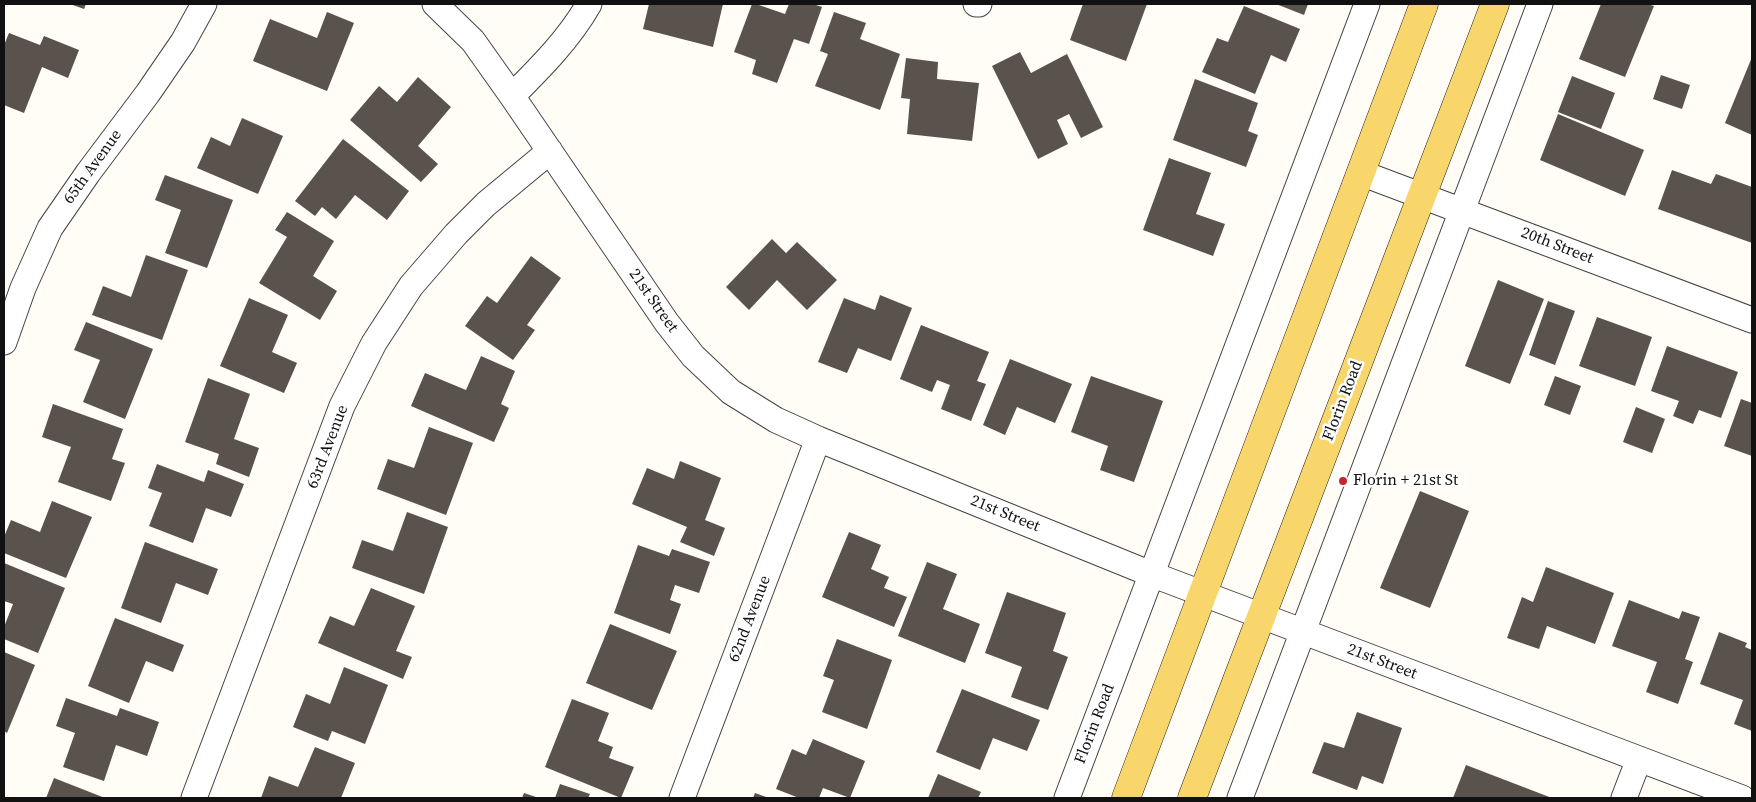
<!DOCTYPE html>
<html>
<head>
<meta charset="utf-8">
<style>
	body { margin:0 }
	#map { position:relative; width:1756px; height:802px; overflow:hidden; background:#fffdf5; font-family:"Source Serif 4",serif }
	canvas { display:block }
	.frame { position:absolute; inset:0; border:5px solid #111; pointer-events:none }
</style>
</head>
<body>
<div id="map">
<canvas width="1756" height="802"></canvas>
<div class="frame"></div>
</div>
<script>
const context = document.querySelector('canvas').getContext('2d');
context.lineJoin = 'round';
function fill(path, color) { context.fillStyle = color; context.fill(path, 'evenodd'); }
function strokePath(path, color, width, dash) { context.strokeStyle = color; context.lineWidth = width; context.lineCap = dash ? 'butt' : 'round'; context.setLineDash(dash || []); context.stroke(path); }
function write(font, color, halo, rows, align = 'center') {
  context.font = font + ' "Source Serif 4",serif'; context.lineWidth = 5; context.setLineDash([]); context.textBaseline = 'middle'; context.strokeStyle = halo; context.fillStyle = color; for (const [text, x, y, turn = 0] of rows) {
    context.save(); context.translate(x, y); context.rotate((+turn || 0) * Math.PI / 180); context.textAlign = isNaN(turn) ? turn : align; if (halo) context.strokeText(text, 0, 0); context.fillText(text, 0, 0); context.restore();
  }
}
fill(new Path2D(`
	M70,4H86L84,9Z
	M649,4H723L713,47L643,29Z
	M752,4H756L785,14L789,4H813L822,7L809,44L794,39L777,83L752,74L756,60L734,52Z
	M1083,4H1147L1126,61L1070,40Z
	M1276,4H1308L1304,15Z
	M1601,4H1647L1654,6L1625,77L1579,59Z
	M1244,6L1300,29L1286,62L1271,55L1255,94L1202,72L1217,38L1228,42Z
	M327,12L354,23L327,91L253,61L270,19L317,38Z
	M834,12L866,23L860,39L900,54L880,110L815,86L828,54L820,51Z
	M9,33L40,45L44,36L79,50L68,78L42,67L24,113L4,105V45Z
	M1020,52L1031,73L1067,54L1103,127L1081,138L1069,114L1057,120L1068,144L1038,159L992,66Z
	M1752,57V135L1725,123Z
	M906,58L938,62L937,79L979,83L972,141L907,134L910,99L901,98Z
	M1661,75L1690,85L1682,109L1653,99Z
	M1572,76L1615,93L1601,129L1558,112Z
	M418,77L451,107L418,146L438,164L421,182L350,120L379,86L397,102Z
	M1195,79L1258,103L1248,131L1258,135L1246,167L1173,140Z
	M1558,114L1644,150L1625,196L1540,160Z
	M242,118L283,136L258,194L197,168L211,137L230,146Z
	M343,139L409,191L387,220L355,195L336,219L322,207L315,216L295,201Z
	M1169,158L1211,173L1196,214L1225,224L1213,256L1143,230Z
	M1672,170L1711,184L1716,174L1752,187V243L1658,209Z
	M165,175L233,200L207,268L165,253L181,210L155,200Z
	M287,212L334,241L313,276L337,291L320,320L259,283L287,237L275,230Z
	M772,239L786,253L797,242L837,280L807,310L777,280L749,310L726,287Z
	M146,255L188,270L162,340L92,315L103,286L131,297Z
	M531,256L561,278L527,325L535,330L513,360L465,326L487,296L497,303Z
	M1498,280L1544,299L1510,384L1465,366Z
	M880,295L912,308L891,361L858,348L847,373L818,362L844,298L875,310Z
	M249,298L288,315L272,352L297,363L284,393L220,366Z
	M1548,301L1575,311L1555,365L1529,355Z
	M1597,317L1652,337L1635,386L1579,366Z
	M86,322L153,349L125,419L83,402L100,360L74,350Z
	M921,325L989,352L977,381L986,384L971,421L941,409L950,385L937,380L932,392L900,379Z
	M1667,346L1738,372L1721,418L1699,410L1693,424L1673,416L1679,401L1651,391Z
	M481,356L515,371L501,404L509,408L494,442L411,406L425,373L466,390Z
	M1010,359L1072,384L1055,423L1017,407L1005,435L983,425Z
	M1091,376L1163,401L1134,482L1100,470L1108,446L1071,432Z
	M1555,376L1581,386L1570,415L1544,405Z
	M208,378L250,394L234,439L259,448L249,477L216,464L219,454L185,442Z
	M1741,399L1752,403V456L1724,446Z
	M53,404L123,429L112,459L125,463L111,501L58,482L71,447L42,437Z
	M1636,407L1665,419L1652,453L1623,442Z
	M429,427L473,443L446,515L377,489L388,459L414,468Z
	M680,461L721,478L705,520L725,528L714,556L680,542L687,527L632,504L647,468L674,479Z
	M157,464L204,482L208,470L244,484L231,517L206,508L193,543L149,526L162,493L148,488Z
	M1420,491L1469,511L1430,608L1380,588Z
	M52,501L92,517L66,578L4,553V537L11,520L40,532Z
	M407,512L448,527L424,594L352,568L362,540L393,551Z
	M849,532L881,545L871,569L889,577L884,588L907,597L894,627L822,597Z
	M145,542L218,569L208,595L176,583L161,623L121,608Z
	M638,545L669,556L672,549L710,562L699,593L675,585L670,600L681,604L670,634L614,613Z
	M927,562L957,574L943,609L980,624L965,663L898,636Z
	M4,563L65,588L38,653L4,639V627L13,604L4,601Z
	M1546,567L1614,593L1595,644L1547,626L1539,649L1507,638L1522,597L1533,602Z
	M371,588L415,606L396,651L412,657L403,679L318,643L330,616L354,626Z
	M1007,592L1066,613L1053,651L1068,657L1048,710L1011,697L1022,667L985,653Z
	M1629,600L1679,619L1682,611L1700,617L1685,659L1693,662L1678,704L1646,692L1657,662L1612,646Z
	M115,618L184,645L173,672L146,661L129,703L88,686Z
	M610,624L677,651L652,710L586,683Z
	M1719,632L1747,643L1745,647L1752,650V731L1734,724L1743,700L1700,684Z
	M837,639L892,660L867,729L822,712L834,680L823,676Z
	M4,652L35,665L7,733L4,731Z
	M344,667L388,685L365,744L332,731L328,741L293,727L306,694L330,704Z
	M962,689L1040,720L1027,751L993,738L980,770L936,752Z
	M66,698L117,716L120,708L159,722L147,756L116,745L104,781L63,767L75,733L56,726Z
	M572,699L609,713L598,741L613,747L609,758L634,767L621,798L545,767Z
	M1357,712L1402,728L1383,784L1362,776L1357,790L1312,773L1324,742L1344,748Z
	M813,739L865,761L850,798L823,788L819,798H799L776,789L792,749L806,755Z
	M315,747L355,763L341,798H261L269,776L298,787Z
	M1466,765L1552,798H1453Z
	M938,774L981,792L978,798H928Z
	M54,778L105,798H46Z
	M560,784L590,794L588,798H555Z
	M524,793L539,798H522Z
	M755,793L769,798H753Z`), '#5a524d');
const street = new Path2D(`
	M435,4L473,41L512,96L667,323L693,356L731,392L776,420L818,439L1151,574L1742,798
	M976,4H979
	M512,96C541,67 569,39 589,4
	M1361,173L1752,320
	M4,342L23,288L50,228L88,173L148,93L183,42L204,4
	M194,798L342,406L374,343L411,286L456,234L486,204L550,151
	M682,798L818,439
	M1067,798L1367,4
	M1240,798L1540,4
	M1624,798L1639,759`);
const primary = new Path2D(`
	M1126,798L1424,4
	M1192,798L1495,4`);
strokePath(street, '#444', 27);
strokePath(primary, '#222', 29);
strokePath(street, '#fff', 25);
strokePath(primary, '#f9d66b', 28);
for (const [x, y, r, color] of [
	[1343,481,5,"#c4262e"]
]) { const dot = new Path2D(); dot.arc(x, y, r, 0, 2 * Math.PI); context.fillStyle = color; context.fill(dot); strokePath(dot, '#fff', 2); }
write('16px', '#111', '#fff', [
	["65th Avenue",93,167,-54],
	["20th Street",1557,246,21],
	["21st Street",653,301,55],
	["Florin Road",1343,401,-69],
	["63rd Avenue",328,447,-69],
	["21st Street",1005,514,22],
	["62nd Avenue",750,619,-69],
	["21st Street",1382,662,21],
	["Florin Road",1095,724,-69]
]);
write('16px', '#111', '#fff', [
	["Florin + 21st St",1353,481]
], 'left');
</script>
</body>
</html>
